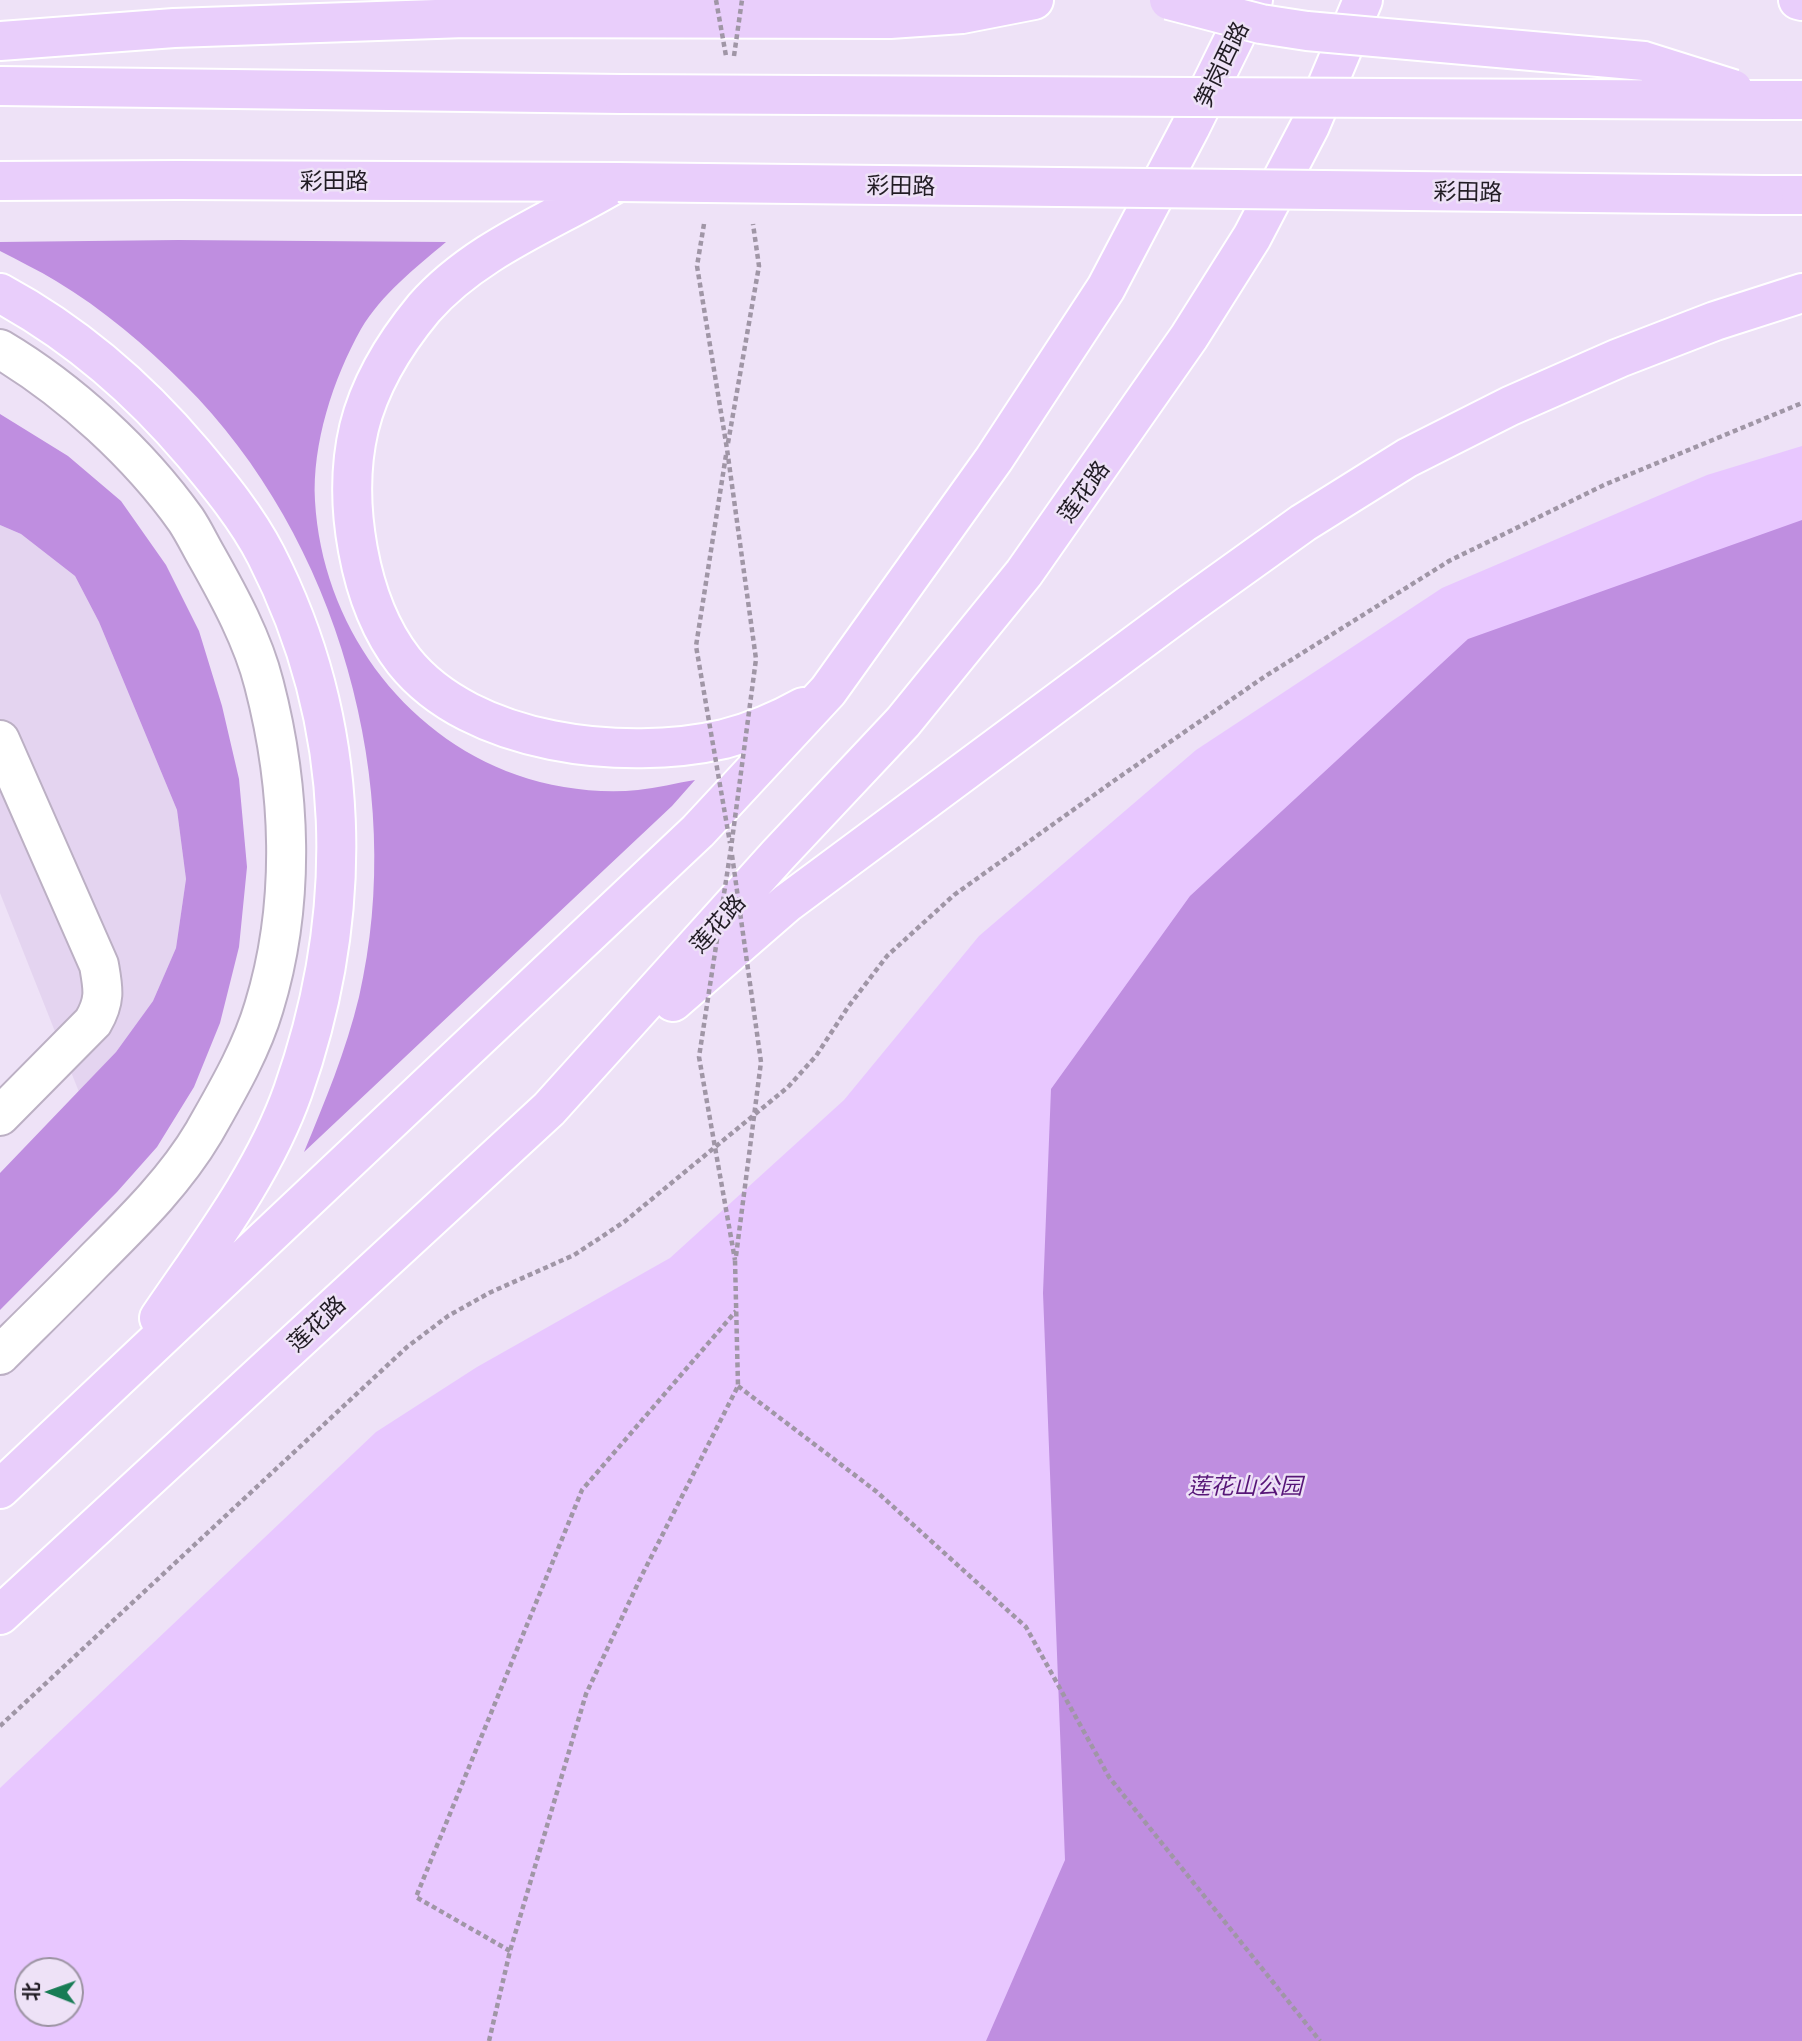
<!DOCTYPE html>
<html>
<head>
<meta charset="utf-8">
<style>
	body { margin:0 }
	#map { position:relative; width:1802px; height:2041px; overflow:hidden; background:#eee2f7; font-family:Georgia,"Noto Sans SC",serif }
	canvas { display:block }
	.north { position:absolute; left:14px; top:1957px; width:70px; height:70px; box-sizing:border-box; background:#eee2f7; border:2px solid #9c93a3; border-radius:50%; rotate:271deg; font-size:19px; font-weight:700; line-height:28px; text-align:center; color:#211c24 }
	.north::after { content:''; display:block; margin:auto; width:24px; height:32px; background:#187c55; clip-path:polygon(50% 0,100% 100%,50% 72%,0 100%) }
</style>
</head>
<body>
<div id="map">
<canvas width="1802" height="2041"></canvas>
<div class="north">北</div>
</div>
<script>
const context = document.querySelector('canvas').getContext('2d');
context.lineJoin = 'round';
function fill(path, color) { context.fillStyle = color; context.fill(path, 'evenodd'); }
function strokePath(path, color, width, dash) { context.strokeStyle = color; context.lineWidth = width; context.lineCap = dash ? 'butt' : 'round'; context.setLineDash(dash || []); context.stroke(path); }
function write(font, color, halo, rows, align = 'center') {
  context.font = font + ' Georgia,"Noto Sans SC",serif'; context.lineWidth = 5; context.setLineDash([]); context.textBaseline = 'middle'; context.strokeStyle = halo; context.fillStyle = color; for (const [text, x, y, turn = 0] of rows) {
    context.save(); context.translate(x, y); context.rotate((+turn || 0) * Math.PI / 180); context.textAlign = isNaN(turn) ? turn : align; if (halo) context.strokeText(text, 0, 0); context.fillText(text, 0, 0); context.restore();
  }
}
fill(new Path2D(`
	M0,525L21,534L75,576L99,622L177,810L186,879L176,948L153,1001L116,1052L79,1092L0,893Z`), '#e4d4f0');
fill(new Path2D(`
	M1802,446V2041H0V1788L376,1432L477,1367L670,1258L844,1100L979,936L1196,750L1442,588L1707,475ZM28,1971H70V2013H28Z`), '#e8c7ff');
fill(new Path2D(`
	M178,240L446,242C415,268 382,294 361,329C333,379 312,444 315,501C322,623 401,734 517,775C554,788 599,794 638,790C657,788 676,783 695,780L672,806L304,1152C325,1101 346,1051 359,997C408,787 338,537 184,384C146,346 103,309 56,281C38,270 19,261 0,251V242Z
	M0,414L68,456L121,501L166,565L199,631L222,706L239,779L247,867L239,947L220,1023L194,1087L157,1147L117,1192L0,1310V1173L116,1052L153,1001L176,948L186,879L177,810L99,622L75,576L21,534L0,525Z
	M1802,520V2041H986L1065,1860L1043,1293L1051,1089L1190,896L1468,639Z`), '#bf8ee0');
const minor = new Path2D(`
	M0,349C69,390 139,454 186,520C194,532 200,545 207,557C229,596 253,640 264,684C291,788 296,903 264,1007C251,1051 226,1093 204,1132C175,1181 134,1221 94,1261C63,1293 31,1324 0,1355
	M0,740L99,965C103,988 106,1000 93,1022L0,1116`);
const major = new Path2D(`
	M1798,0L1802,1
	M0,41L174,28L465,18L890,19L962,14L1034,0
	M0,86L622,94
	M1768,100H1802
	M0,181L178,180L618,182
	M618,182C553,221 476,249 424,308C395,343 370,383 359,428C342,500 358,602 404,661C471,745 625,762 724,739C751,732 778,721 803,707
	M1764,195H1802
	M0,293C74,333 138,388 193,453C219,484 247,518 266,555C353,725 356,912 293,1091C264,1173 208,1246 159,1318
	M673,1002L787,903L1190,604L1303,523L1407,458L1510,406L1619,358L1715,321L1802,293
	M0,1489L698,831L828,691L994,459L1106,288L1190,128L1253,0
	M0,1615L549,1109L778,855L903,722L1024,573L1189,337L1252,237L1310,126L1363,0`);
strokePath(minor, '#bcb0c4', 42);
strokePath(major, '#fff', 42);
strokePath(new Path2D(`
	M738,1386L877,1492L1026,1627L1109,1777L1320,2041
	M0,1726L407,1347L448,1316L489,1293L574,1255L624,1222L788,1087L816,1056L848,1007L887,956L954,895L1115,780L1264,677L1449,561L1604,485L1802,403
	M510,1951L416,1897L582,1490L736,1311
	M489,2041L510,1951L586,1694L641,1577L738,1386L735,1260`), '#a096a6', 4.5, [5, 3.5]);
strokePath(minor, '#fff', 38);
strokePath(major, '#e9cefb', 38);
const majorBridge = new Path2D(`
	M1169,0L1261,24L1307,31L1644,61L1733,89
	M622,94L1768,100
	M618,182L1764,195`);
strokePath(majorBridge, '#fff', 42, []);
strokePath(new Path2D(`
	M716,0L726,56
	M734,56L742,0
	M704,224L697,266L727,449L756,659L731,848L699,1057L735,1260
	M728,443L759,266L753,224
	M726,455L696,646L730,843
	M732,855L761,1062L736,1256`), '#a096a6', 4.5, [5, 3.5]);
strokePath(majorBridge, '#e9cefb', 38);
write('23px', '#211c24', '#eee2f7', [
	["笋岗西路",1221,64,-64],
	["彩田路",334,180],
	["彩田路",901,185,1],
	["彩田路",1468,191,1],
	["莲花路",1083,491,-54],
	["莲花路",717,923,-48],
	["莲花路",316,1323,-43]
]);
write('italic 23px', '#561577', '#eee2f7', [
	["莲花山公园",1245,1485]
]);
</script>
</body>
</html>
